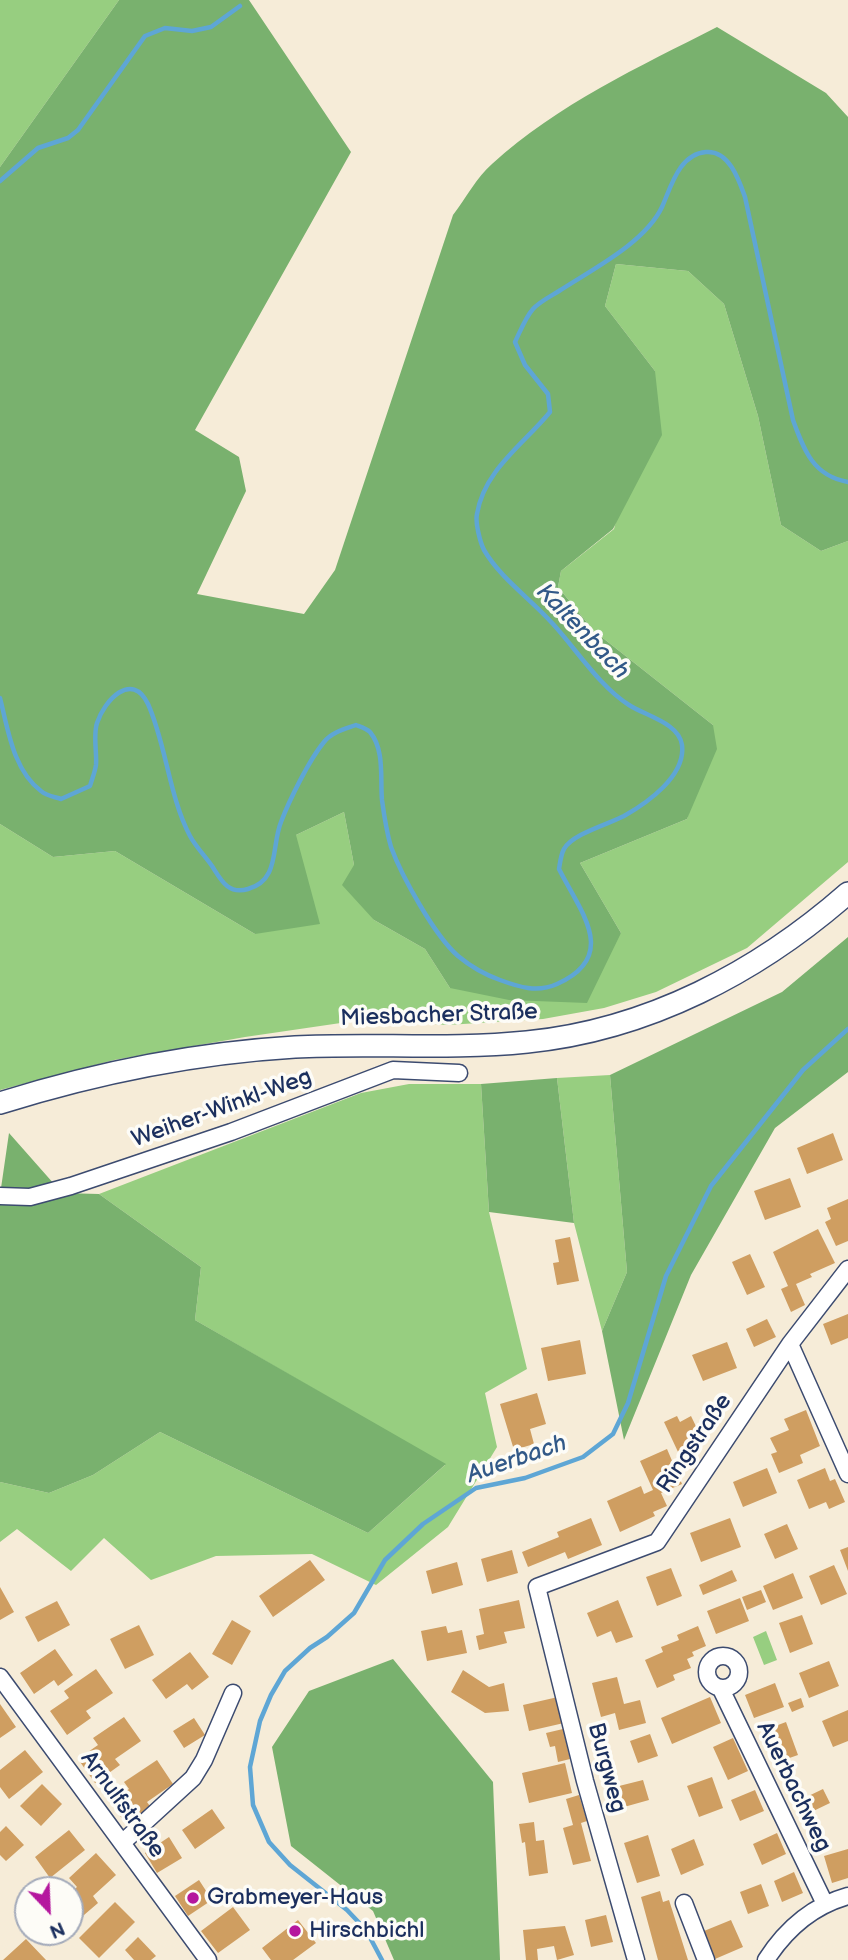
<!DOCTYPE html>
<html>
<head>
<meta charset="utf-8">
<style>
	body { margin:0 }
	#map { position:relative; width:848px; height:1960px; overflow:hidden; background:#f6ecd8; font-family:"Balsamiq Sans",sans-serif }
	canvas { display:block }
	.north { position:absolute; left:14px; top:1876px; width:70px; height:70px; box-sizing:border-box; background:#fdfcf7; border:2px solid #a3aaba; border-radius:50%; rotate:157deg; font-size:19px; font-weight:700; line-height:28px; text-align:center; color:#1b2f5e }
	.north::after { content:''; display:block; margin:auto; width:24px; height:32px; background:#b5179e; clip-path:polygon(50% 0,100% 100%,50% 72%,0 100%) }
</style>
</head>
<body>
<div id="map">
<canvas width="848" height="1960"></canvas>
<div class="north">N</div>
</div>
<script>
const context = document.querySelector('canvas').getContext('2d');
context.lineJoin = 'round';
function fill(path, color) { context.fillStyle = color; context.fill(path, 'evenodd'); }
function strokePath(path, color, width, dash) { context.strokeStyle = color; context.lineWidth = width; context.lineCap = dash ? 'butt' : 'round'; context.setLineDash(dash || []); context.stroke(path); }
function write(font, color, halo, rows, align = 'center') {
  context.font = font + ' "Balsamiq Sans",sans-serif'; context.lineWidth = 7; context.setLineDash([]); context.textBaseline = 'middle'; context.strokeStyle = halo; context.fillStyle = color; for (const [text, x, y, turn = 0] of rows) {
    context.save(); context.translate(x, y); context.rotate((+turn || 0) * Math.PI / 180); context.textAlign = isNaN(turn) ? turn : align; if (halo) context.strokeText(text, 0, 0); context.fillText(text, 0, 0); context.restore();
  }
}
fill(new Path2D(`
	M0,0H119L0,167Z
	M616,264L688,271L724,304L758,416L781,525L821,551L848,541V862L747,948L656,992L604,1008L543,1019L447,1025L368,1019L245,1037L114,1060L0,1090V824L53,857L115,851L255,934L296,835L344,812L354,865L374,920L425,949L450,988L621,933L580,863L687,819L713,725L594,631L558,587L561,571L614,529L655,371L605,306Z
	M610,1075L627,1272L602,1331L574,1223L557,1078Z
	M409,1084H481L489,1212L527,1369L485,1393L497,1447L448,1527L376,1585L312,1554L216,1556L151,1580L104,1538L71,1571L17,1529L0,1542V1482L49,1493L93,1475L160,1432L368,1533L445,1465L195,1320L201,1267L99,1194L361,1093Z
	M766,1631L777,1660L764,1665L753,1637Z`), '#97ce80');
fill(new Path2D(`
	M119,0H249L351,152L195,430L239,457L246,491L197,594L304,614L335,570L453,215C466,198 477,177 492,164C558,104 639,67 717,27L826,93L848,117V541L821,551L781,525L758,416L724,304L688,271L616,264L605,306L655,371L662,435L613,529L561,571L558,587L594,631L713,725L717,749L687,819L580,863L621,933L587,1003L509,1000L450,988L425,949L374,920L342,885L354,865L344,812L296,835L320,924L255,934L115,851L53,857L0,824V167Z
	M848,937V1072L775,1128L691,1275L624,1440L602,1331L627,1272L610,1075L782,992Z
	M557,1078L574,1223L489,1212L481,1084Z
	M9,1133L62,1193L99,1194L201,1267L195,1320L446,1464L368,1533L160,1432L93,1475L49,1493L0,1482V1195Z
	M393,1659L493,1782L500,1960H394L373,1911L291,1846L272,1747L309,1691Z`), '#79b16e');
strokePath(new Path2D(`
	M0,181L38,148L68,138L78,130L145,36L165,28L192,31L211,27L240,6
	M0,698C8,729 13,770 41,791C46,796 55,797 61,799L90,786C92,779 95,772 96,765C97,752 93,735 97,723C104,701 132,670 148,704C166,744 169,796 190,836C196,847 205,856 212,866C221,880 228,895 248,889C280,880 271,847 281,822C289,801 309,760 324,742C332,732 345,729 356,725C361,727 367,729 370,732C385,750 380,779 382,800C384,815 387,833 391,847C402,877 435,936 458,956C470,966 486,975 500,980C519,987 537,993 557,984C620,956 580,911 559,869C560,863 561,854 564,849C572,834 609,824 624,816C647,803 686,776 682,745C679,723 646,716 629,705C600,687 576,649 553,624C531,599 501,579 484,550C480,542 475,522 477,514C484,470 524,444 550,412L548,394L525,365L515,342C520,332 525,318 533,309C539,302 551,296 559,291C591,270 645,243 662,207C671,187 679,154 706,152C729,150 739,180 745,197L793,420C804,450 813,476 848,482
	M382,1960L366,1930L347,1910L290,1865L269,1842L253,1805L250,1767L260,1721L271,1695L285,1671L310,1648L327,1637L354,1613L385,1560L423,1524L476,1488L525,1478L583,1457L613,1434L628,1403L666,1276L711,1186L803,1070L848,1029`), '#5ea6d5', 4.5);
fill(new Path2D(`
	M833,1133L843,1160L807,1174L797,1148Z
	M790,1178L801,1207L765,1220L754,1191Z
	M848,1199V1241L836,1246L825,1222L831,1219L827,1208Z
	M818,1229L835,1263L810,1274L812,1277L796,1284L805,1305L791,1312L781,1289L788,1286L773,1252Z
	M570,1237L579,1281L557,1285L553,1263L559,1262L555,1240Z
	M750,1254L765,1287L747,1295L732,1262Z
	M848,1314V1338L831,1345L823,1324Z
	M767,1319L776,1337L754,1347L746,1329Z
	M580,1340L586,1374L548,1381L541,1348Z
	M727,1342L737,1368L703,1381L692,1355Z
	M537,1393L546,1424L530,1429L534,1444L514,1450L500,1404Z
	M806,1410L820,1446L800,1455L803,1463L779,1473L771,1454L777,1452L770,1438L789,1430L784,1419Z
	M677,1416L680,1422L691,1416L704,1443L679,1454L664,1422Z
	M667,1449L682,1484L661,1493L667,1506L653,1512L655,1516L620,1532L607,1501L641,1486L644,1494L653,1490L640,1461Z
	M767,1468L777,1493L743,1507L733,1482Z
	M825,1468L830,1481L835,1479L845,1502L829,1509L826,1502L809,1509L797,1480Z
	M591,1518L602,1545L568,1559L565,1552L528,1567L522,1552L559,1537L557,1532Z
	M730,1518L741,1547L701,1562L690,1533Z
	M787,1524L798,1549L775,1559L764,1534Z
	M848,1547V1571L840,1550Z
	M512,1550L518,1573L487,1582L481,1559Z
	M310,1560L325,1580L273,1617L259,1596Z
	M457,1562L463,1585L432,1594L426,1571Z
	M834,1565L847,1594L821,1605L809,1576Z
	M671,1568L682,1596L657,1606L646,1577Z
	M732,1570L737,1581L703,1595L699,1585Z
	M793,1573L803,1598L773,1610L763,1586Z
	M0,1587L14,1612L0,1620Z
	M761,1590L766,1602L747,1610L742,1597Z
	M740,1598L749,1621L716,1634L707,1611Z
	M519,1600L525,1628L504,1632L507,1643L479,1650L476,1636L484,1634L479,1609Z
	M618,1600L633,1637L616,1643L611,1631L597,1637L587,1613Z
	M57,1601L70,1625L38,1642L25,1617Z
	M802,1615L813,1644L790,1653L779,1623Z
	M232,1620L251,1631L232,1665L212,1654Z
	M139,1625L154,1655L125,1669L110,1639Z
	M446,1626L448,1633L462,1630L467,1653L427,1661L421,1631Z
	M698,1626L706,1646L692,1652L694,1656L687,1659L691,1668L673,1675L675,1680L657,1688L645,1660L663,1652L661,1647L679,1640L677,1635Z
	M55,1649L73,1675L58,1686L54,1680L34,1694L20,1673Z
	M190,1652L209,1677L192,1690L187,1684L166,1699L152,1680Z
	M829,1661L839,1686L809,1698L799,1673Z
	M96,1669L113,1693L86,1711L91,1718L67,1735L50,1711L69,1698L64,1691Z
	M463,1670L489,1687L504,1683L509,1711L485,1713L451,1692Z
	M617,1677L624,1704L640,1700L646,1723L619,1730L615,1713L601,1717L592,1683Z
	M775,1683L784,1707L754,1718L745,1695Z
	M558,1697L564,1723L529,1731L523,1705Z
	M710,1697L721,1723L672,1744L661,1718Z
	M801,1698L804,1707L792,1712L788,1703Z
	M0,1704L16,1727L0,1738Z
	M848,1710V1741L833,1747L822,1721Z
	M124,1717L141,1741L115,1759L120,1765L95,1783L78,1759L98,1745L93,1738Z
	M194,1718L205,1735L184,1748L173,1731Z
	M786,1722L798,1755L775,1763L762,1731Z
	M563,1729L570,1759L558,1762L555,1746L550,1747L546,1733Z
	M650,1734L658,1756L638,1763L630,1741Z
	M733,1738L748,1771L728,1780L713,1747Z
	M25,1750L43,1772L9,1799L0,1787V1770Z
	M157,1760L173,1784L147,1802L152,1809L127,1826L111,1802L129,1789L124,1782Z
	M565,1763L572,1793L529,1803L522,1773Z
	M712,1777L723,1808L699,1817L687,1786Z
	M643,1780L649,1800L624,1807L619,1786Z
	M42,1784L62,1804L41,1826L20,1806Z
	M823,1789L830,1803L805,1815L798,1801Z
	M755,1790L764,1811L740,1821L731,1800Z
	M579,1795L587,1821L581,1823L591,1861L573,1865L563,1828L573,1825L566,1799Z
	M212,1809L225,1828L195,1849L182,1830Z
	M534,1822L536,1841L544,1840L548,1873L529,1876L525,1842L522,1843L519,1824Z
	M6,1826L24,1845L6,1861L0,1855V1832Z
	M69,1830L85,1850L50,1878L35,1857Z
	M777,1833L786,1854L762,1865L753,1844Z
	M648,1835L660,1876L637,1883L624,1843Z
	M169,1837L182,1858L157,1873L145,1853Z
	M694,1839L704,1865L681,1875L671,1849Z
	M848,1849V1878L832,1883L824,1856Z
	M96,1853L116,1875L93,1896L98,1903L77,1921L70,1913V1893L77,1887L69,1878Z
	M794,1872L803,1893L782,1902L774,1881Z
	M199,1880L212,1900L188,1916L175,1896Z
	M761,1884L769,1906L748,1914L740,1892Z
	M660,1891L663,1902L669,1900L688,1960H658L641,1897Z
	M115,1902L135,1922L99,1958L79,1938Z
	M233,1907L250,1930L218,1953L201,1931Z
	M606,1915L613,1942L591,1947L585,1920Z
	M298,1920L316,1943L293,1960H271L262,1948Z
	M731,1920L743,1947L715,1959L704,1931Z
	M565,1926L574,1955L557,1960L554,1946L537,1949L538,1960H526L523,1930Z
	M138,1937L156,1956L151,1960H134L125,1950Z
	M26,1939L46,1960H3Z`), '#cf9e61');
const minor = new Path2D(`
	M0,1196L30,1197L71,1186L231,1132L393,1070L459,1073
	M790,1344L848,1474
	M707 1672a16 16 0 1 1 32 0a16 16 0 1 1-32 0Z
	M0,1677L208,1960
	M721,1689L825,1904
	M122,1843L193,1778L204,1760L233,1693
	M684,1903L706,1960
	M636,1960L585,1781L537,1587L657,1542L790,1344L848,1269
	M766,1960C786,1929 812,1906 848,1896`);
const secondary = new Path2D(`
	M0,1103C96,1073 194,1053 295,1047C372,1043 450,1050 527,1042C648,1030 758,972 848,893`);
strokePath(minor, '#3c4b70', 19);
strokePath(secondary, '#3c4b70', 24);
strokePath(minor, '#fff', 16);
strokePath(secondary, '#fff', 21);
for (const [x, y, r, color] of [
	[193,1898,7,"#b5179e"],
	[295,1931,7,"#b5179e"]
]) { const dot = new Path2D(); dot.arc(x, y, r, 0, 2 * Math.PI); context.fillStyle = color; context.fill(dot); strokePath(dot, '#fdfcf7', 2.5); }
write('23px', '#1b2f5e', '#fdfcf7', [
	["Miesbacher Straße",439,1016,-2],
	["Weiher-Winkl-Weg",222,1109,-20],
	["Ringstraße",695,1444,-56],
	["Burgweg",606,1768,75],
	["Auerbachweg",793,1787,64],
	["Arnulfstraße",122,1805,54]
]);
write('23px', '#1b2f5e', '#fdfcf7', [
	["Grabmeyer-Haus",207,1898],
	["Hirschbichl",309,1931]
], 'left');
write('italic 24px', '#325988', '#fdfcf7', [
	["Kaltenbach",582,632,46],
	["Auerbach",517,1460,-19]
]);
</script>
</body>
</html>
